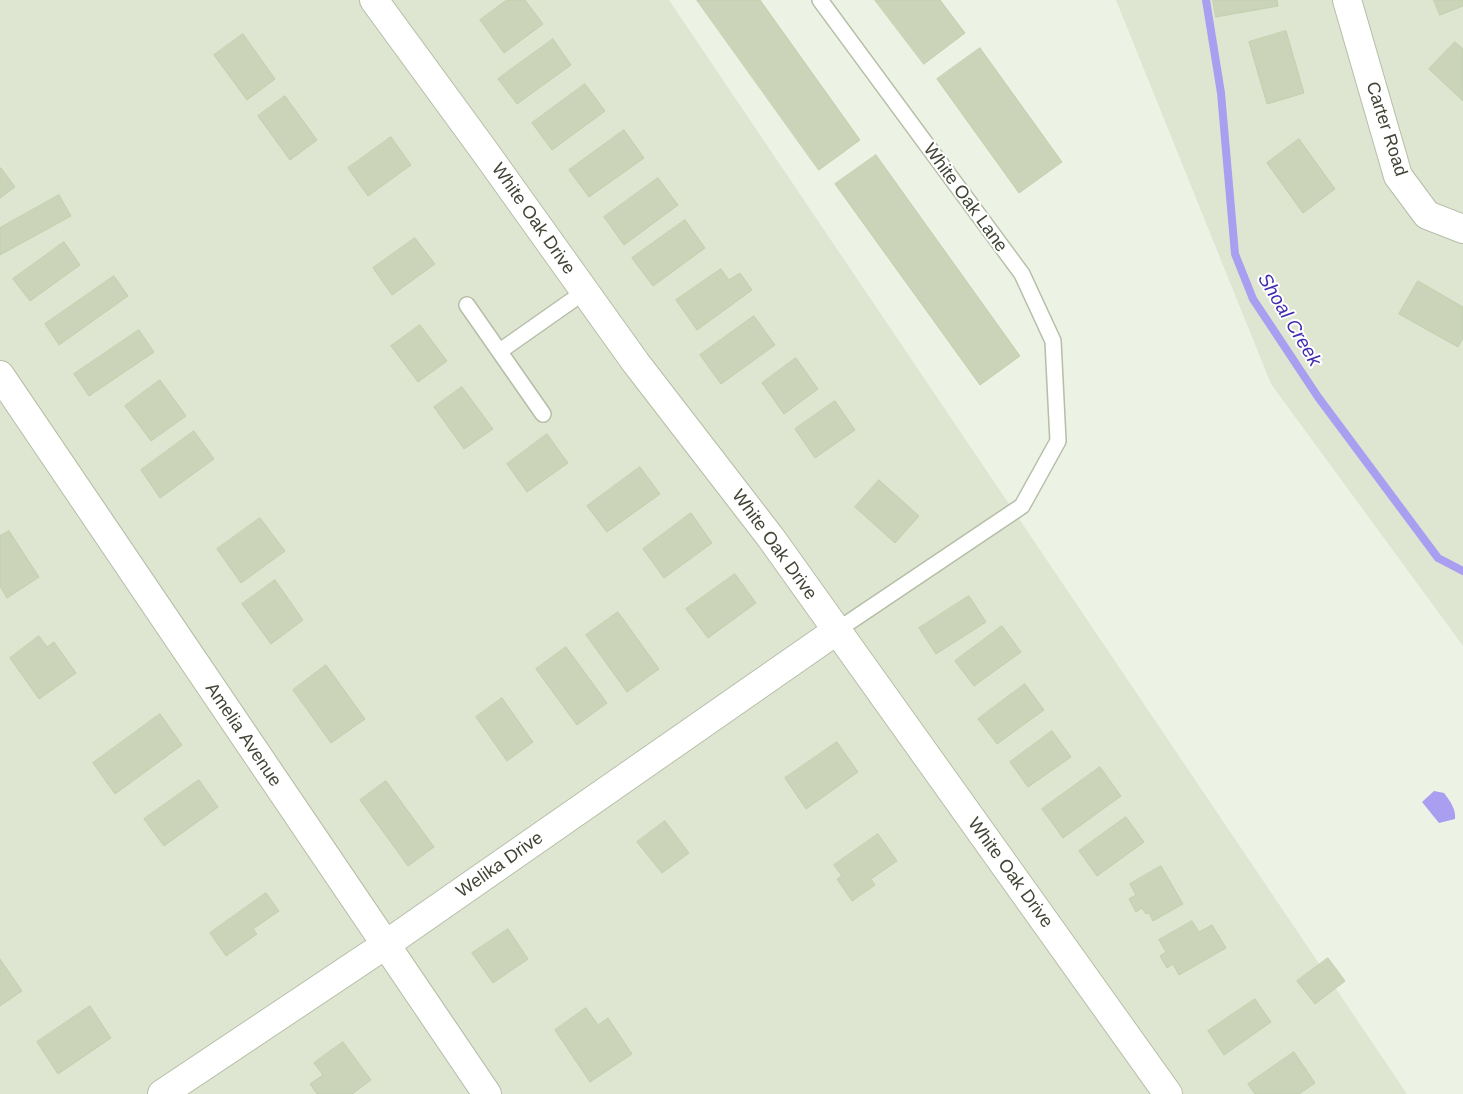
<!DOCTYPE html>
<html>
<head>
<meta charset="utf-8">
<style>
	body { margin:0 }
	canvas { display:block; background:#ecf2e4 }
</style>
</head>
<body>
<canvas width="1463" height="1094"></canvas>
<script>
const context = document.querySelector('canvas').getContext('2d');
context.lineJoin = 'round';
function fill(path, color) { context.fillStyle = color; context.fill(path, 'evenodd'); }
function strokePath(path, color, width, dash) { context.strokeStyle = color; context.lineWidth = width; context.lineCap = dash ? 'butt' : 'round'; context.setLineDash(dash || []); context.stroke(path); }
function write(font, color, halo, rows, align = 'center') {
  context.font = font + ' Helvetica,sans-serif'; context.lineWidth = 4; context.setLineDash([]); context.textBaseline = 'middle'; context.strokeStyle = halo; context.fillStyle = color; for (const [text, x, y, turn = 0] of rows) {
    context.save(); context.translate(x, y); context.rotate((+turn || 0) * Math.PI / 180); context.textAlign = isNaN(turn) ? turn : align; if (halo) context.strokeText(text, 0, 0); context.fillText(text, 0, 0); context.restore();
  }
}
fill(new Path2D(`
	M0,0H669L1407,1094H0Z
	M1116,0H1463V646L1271,384Z`), '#dee6d2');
fill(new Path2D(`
	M1434,791L1444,793C1450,801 1456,809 1455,819L1439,823L1422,802Z`), '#aa9ef1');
strokePath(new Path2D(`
	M1206,0L1221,93L1235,254L1253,299L1318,397L1438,558L1463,571`), '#aa9ef1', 8);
const building = new Path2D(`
	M507,0H525L543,24L504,53L480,20Z
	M697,0H760L860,140L819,170Z
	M875,0H940L965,33L924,64Z
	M1213,0H1277L1278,6L1216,17Z
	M1434,0H1463V6L1440,15Z
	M1286,31L1304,93L1267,104L1249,42Z
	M243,34L275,79L247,100L214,55Z
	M553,39L571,65L517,104L498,79Z
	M1455,42L1463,49V101L1429,69Z
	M980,48L1062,162L1019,193L937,79Z
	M585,84L605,111L552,150L532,123Z
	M285,96L317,140L290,160L258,116Z
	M624,130L644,158L589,197L569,170Z
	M391,137L411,165L368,196L348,168Z
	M1299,139L1335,189L1303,213L1267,163Z
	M876,155L1020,356L980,385L835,184Z
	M0,168H1L15,187L0,198Z
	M658,178L678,205L624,245L604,217Z
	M59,195L71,216L0,255V228Z
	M685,220L705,248L653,286L632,258Z
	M415,238L435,264L392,295L373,268Z
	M64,242L80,265L30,301L13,279Z
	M721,269L729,280L740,273L752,290L697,330L676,300Z
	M114,276L128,296L59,345L45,324Z
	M1418,281L1463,307V338L1458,347L1399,314Z
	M754,316L775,345L721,384L700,355Z
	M420,325L447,361L418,382L391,346Z
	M139,330L154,352L89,396L74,374Z
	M796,358L818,389L784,414L762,383Z
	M160,380L186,416L151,441L125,406Z
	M462,387L493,429L464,449L434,407Z
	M835,401L855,430L815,458L795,429Z
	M194,431L214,459L160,498L141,470Z
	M547,434L568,463L527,492L507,464Z
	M640,467L660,494L607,532L587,506Z
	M879,480L919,516L895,543L855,507Z
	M691,513L712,543L664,578L643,549Z
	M260,518L285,551L241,583L217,549Z
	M9,531L39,577L7,598L0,586V536Z
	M735,574L756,603L708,638L686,609Z
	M275,580L303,620L271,644L242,604Z
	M969,596L986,622L936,654L919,628Z
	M618,612L659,669L627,692L586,635Z
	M1002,626L1021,652L974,686L955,661Z
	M39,636L47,647L54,642L76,673L39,699L10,658Z
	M566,647L607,703L577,725L536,669Z
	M326,665L365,719L331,743L293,690Z
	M1025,684L1044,710L997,744L978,719Z
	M502,698L533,742L507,761L476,717Z
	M160,714L182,745L115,794L93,763Z
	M1052,731L1071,757L1028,787L1010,762Z
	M837,742L858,772L806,809L785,778Z
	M1100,767L1121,796L1063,838L1042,809Z
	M199,780L218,807L164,846L144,819Z
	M386,781L434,847L408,866L360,800Z
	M1126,817L1144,842L1097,876L1079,851Z
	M665,821L689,853L662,873L637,842Z
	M878,834L897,861L871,879L875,885L852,901L837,879L842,876L834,865Z
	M1161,866L1183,904L1153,921L1149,913L1146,914L1142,908L1136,912L1129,899L1136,895L1130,884Z
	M266,893L279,911L253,929L257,934L226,956L210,933Z
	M1192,921L1199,932L1212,925L1226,948L1179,975L1173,964L1167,968L1160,956L1166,952L1159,940Z
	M508,929L528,959L493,983L472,953Z
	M1328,958L1345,981L1315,1004L1297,981Z
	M0,959L22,991L0,1006Z
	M1255,999L1271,1022L1224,1055L1208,1031Z
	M90,1006L111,1038L58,1074L37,1042Z
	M586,1008L598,1025L608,1018L632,1054L590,1082L555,1030Z
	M343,1042L371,1080L352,1094H317L310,1084L323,1075L314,1063Z
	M1294,1052L1315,1083L1299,1094H1255L1248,1084Z`);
fill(building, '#cbd4b9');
strokePath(building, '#c3cfac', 1);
const service = new Path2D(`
	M820,0L1022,274L1053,341L1058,441L1022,506L836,631
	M467,305L543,414
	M500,351L584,292`);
const minor = new Path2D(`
	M374,0L483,149L636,363L771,538L1168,1094
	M1347,0L1398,176L1427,215L1463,229
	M0,375L487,1094
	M162,1094L385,945L836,631`);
strokePath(service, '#b5bea6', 18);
strokePath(minor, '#b5bea6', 30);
strokePath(service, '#fff', 15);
strokePath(minor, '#fff', 28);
write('18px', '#3f4434', '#fff', [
	["Carter Road",1386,129,72],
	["White Oak Lane",965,198,54],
	["White Oak Drive",533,219,55],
	["White Oak Drive",774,545,54],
	["Amelia Avenue",243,735,56],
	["Welika Drive",500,865,-35],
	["White Oak Drive",1010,873,54]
]);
write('italic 19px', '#412cb1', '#fff', [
	["Shoal Creek",1289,320,59]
]);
</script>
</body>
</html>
